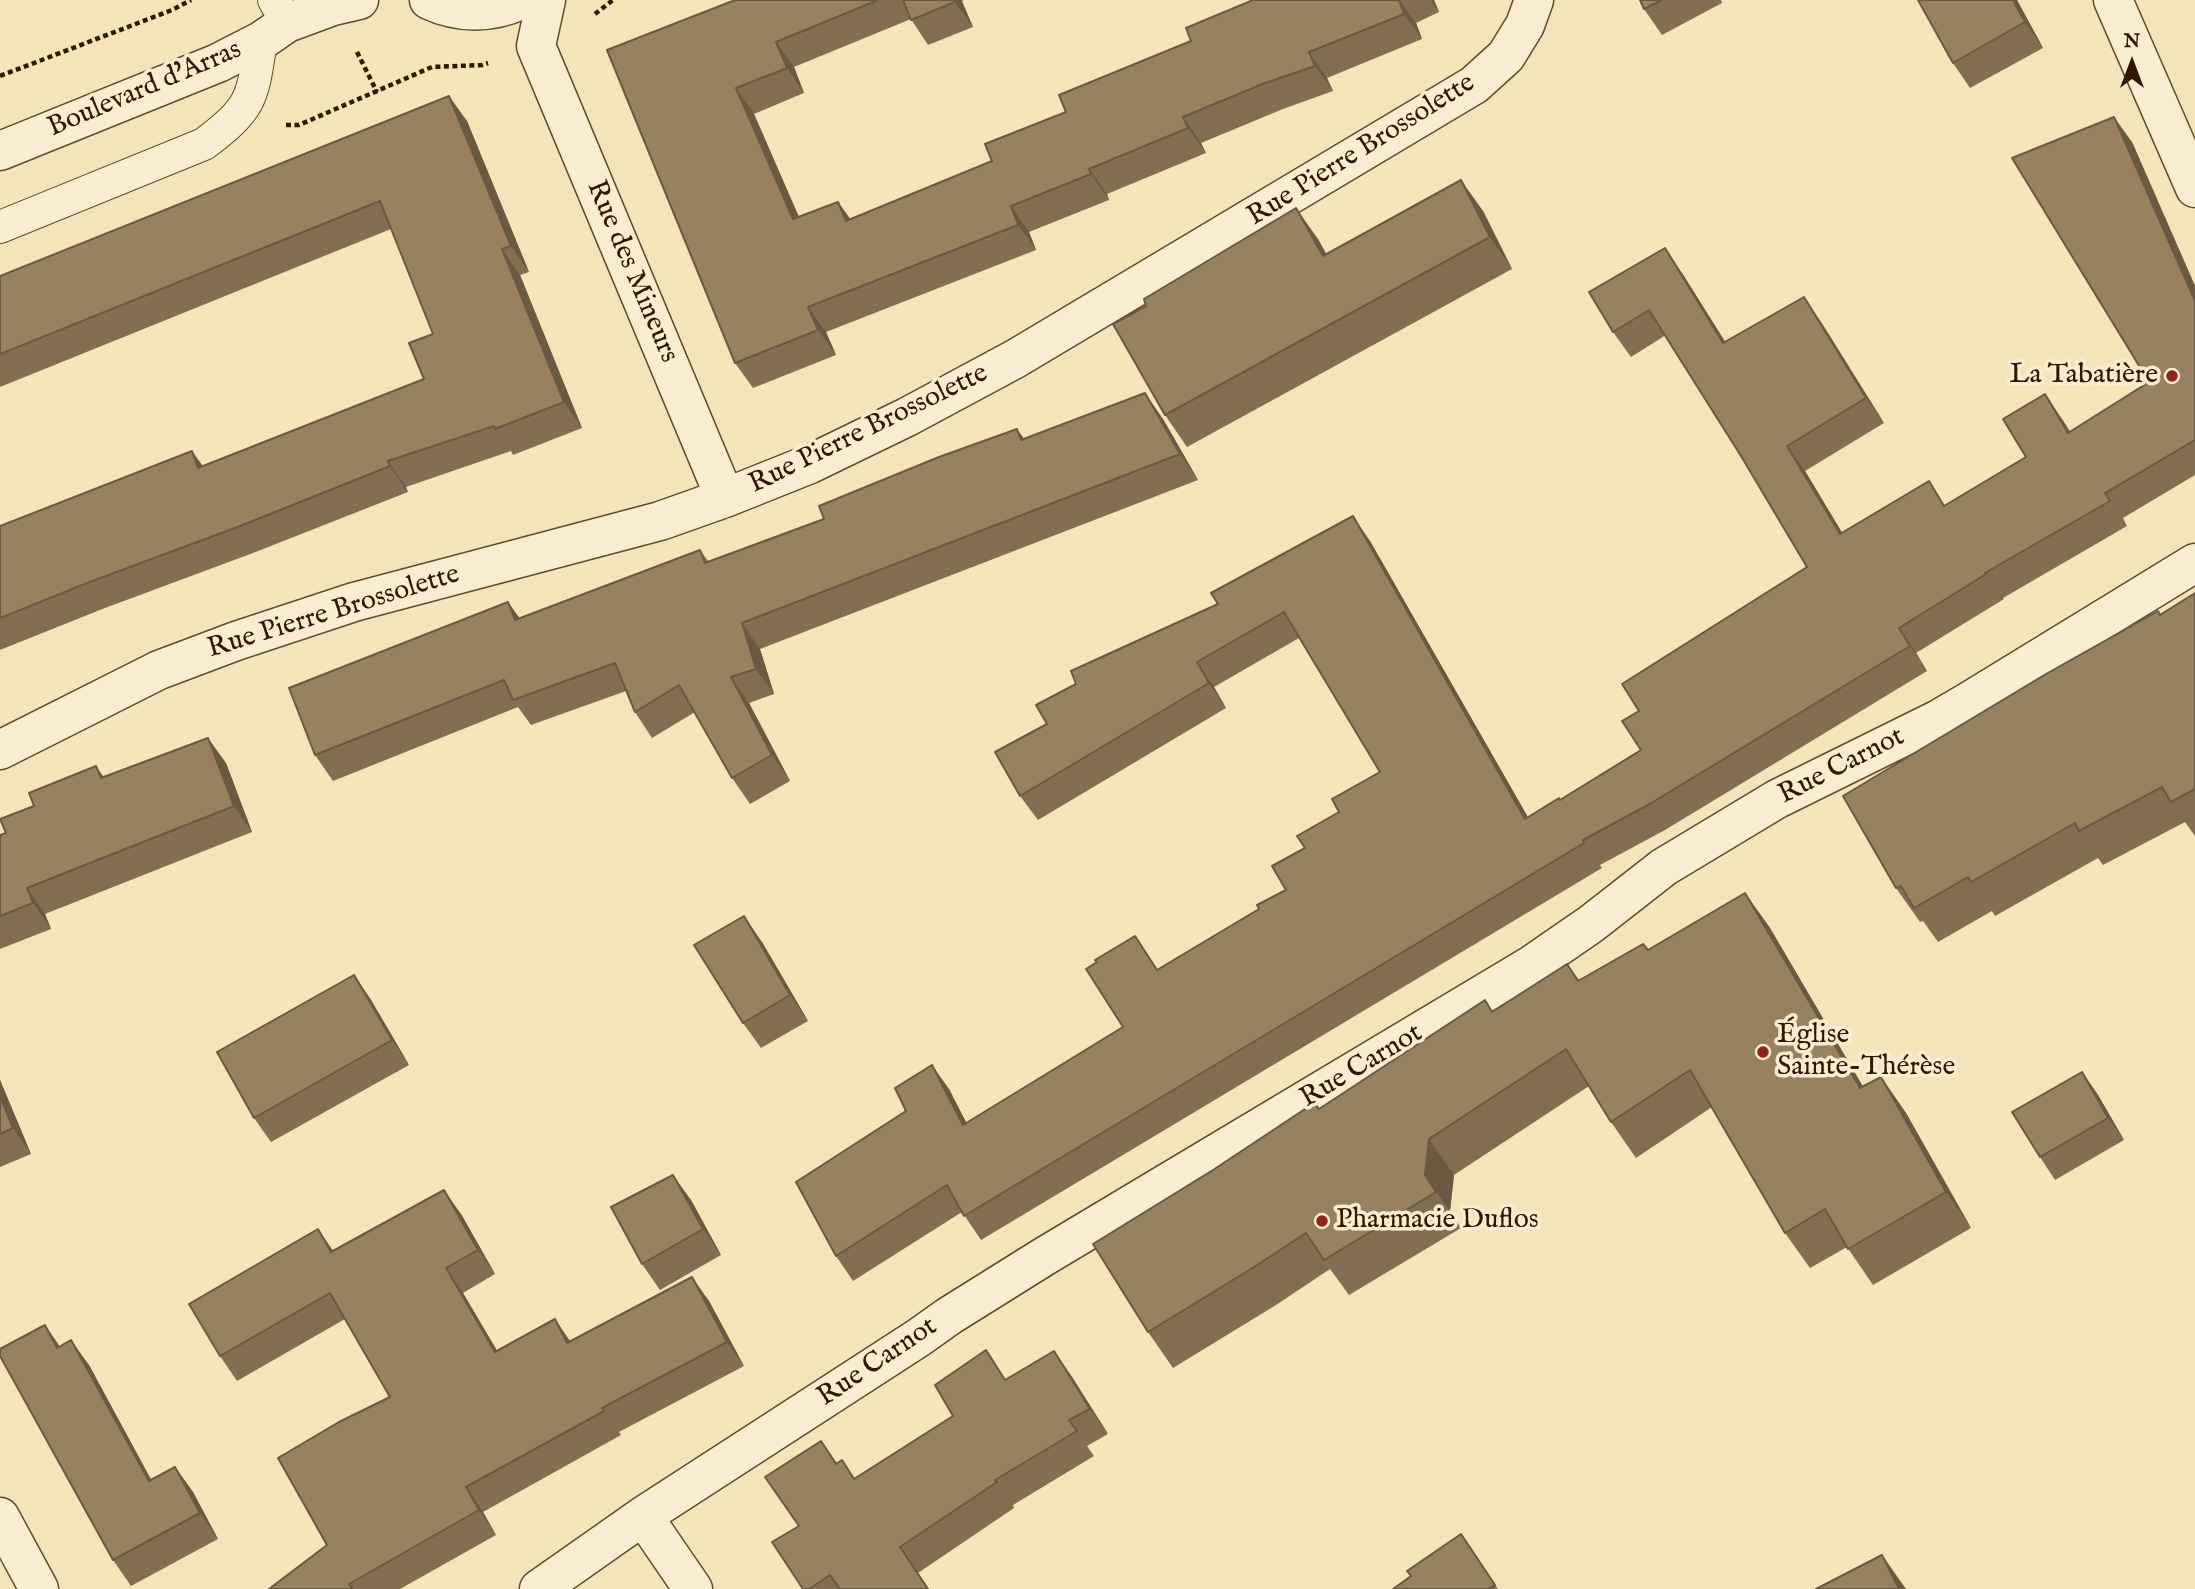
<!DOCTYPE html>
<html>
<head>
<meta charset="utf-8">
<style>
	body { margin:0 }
	#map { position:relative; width:2195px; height:1589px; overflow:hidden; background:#f4e4b9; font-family:"IM FELL English",serif }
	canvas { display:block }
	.north { position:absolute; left:2097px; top:28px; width:70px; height:70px; -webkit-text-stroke:5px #f8edd2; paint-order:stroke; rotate:0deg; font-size:19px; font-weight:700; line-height:28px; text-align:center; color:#331600 }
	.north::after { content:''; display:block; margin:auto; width:24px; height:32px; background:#331600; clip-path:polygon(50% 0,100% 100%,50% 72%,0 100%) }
</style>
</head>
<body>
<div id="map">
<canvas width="2195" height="1589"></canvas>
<div class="north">N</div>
</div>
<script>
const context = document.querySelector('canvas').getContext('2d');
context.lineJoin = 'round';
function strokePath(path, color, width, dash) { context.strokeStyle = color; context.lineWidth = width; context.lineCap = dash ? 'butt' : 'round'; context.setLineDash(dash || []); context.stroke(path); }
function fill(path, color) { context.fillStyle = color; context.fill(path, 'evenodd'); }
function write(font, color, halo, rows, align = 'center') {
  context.font = font + ' "IM FELL English",serif'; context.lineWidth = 7; context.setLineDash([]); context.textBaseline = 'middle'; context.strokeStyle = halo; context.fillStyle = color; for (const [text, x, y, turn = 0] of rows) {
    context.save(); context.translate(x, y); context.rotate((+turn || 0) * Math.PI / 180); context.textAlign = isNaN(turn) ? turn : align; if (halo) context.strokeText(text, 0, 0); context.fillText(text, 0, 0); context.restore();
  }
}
const service = new Path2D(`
	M274,0L287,23
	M0,227L204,144C253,107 252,99 261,41`);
const minor = new Path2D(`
	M546,0L536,46L725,498
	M2113,0L2195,188
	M0,750L159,670L236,641L354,602L660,521L725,498L810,464L907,417L1015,359L1474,85L1506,56L1525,25L1534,0
	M643,1516L693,1589
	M0,1517L39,1589
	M539,1589L643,1516L918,1338L949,1316L1045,1256L1533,964L1591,924L1664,867L1777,799L1939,719L1968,702L2195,563`);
const tertiary = new Path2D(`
	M429,0C459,14 491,14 521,0
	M0,151L218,63L261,41L287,23L333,6L359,0`);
strokePath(service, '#634a2e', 34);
strokePath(minor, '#634a2e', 41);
strokePath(tertiary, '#634a2e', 41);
strokePath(new Path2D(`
	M595,14L613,0
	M357,52L377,92
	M0,76L172,10L191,0
	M286,125H299L432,67L482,65L488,63`), '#331600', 4.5, [5, 3.5]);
strokePath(service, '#f8edd2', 32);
strokePath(minor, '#f8edd2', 38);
strokePath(tertiary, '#f8edd2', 38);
fill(new Path2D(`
	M735,0H964L962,1L973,27L928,45L911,19L794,67L804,93L754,114L799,217L838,202L850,219L992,161L1066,112L1191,41L1253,0H1434L1439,12L1416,23L1422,39L1327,78L1333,91L1283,109L1201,143L1206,153L1107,194L1109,200L1029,232L1036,250L826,332L836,355L753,388L735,363Z
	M1640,0H1721L1722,3L1662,35L1644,9Z
	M2017,0L2043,48L1970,88L1953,63Z
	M467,121L529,272L520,275L582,428L513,455L511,451L406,487L408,492L253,553L105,608L0,650V526L203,466L424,379L433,334L391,229L0,387V276Z
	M2132,142L2195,286V475L2123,518L2127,526L2003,598L2004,599L1916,653L1927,671L1665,830L1600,865L1602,868L981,1240L962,1212L853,1281L836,1256L949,1089L966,1123L1123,1027L1158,970L1259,909L1286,890L1305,848L1339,812L1380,772L1299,638L1214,687L1226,708L1038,820L1020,796L1047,724L1370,541L1528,817L1560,800L1641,750L1639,711L1807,567L1741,456L1666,335L1631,357L1613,332L1682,273L1725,342L1821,322L1884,423L1805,471L1842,533L1946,505L2026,457L2062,419L2070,432L2149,382Z
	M1483,211L1512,269L1187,447L1165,415L1318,239L1326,254Z
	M1163,419L1198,480L760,649L774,694L749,703L790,781L750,804L732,778L695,712L652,738L635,712L626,691L531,725L518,707L333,781L315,755L520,619L700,550L708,561L824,519L1024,439Z
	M2195,593V836L2185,822L2103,865L2098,858L1995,916L1992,911L1938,942L1923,921L1920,922L1896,888L2161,614Z
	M226,763L252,832L45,914L51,929L0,949V835L6,833L104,777Z
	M1745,893L1770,928L1863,1087L1881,1077L1906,1113L1971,1228L1873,1285L1847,1247L1810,1268L1785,1233L1712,1107L1636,1158L1611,1122L1589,1086L1454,1175L1450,1211L1461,1228L1349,1295L1330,1269L1276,1305L1173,1368L1148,1332L1319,1109L1493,1011L1567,964L1579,980L1648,950Z
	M762,942L808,1021L761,1048L743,1023Z
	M354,975L371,1000L409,1065L271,1142L254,1118Z
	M2082,1072L2098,1095L2124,1140L2055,1180L2040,1157Z
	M0,1080L31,1154L0,1167Z
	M691,1200L721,1255L660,1290L642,1264Z
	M461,1214L495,1274L463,1293L497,1351L570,1342L709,1301L744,1366L619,1432L621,1435L483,1512L496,1535L400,1589H269L327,1545L390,1397L345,1319L237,1381L220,1356L318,1229L333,1251Z
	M60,1346L89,1365L151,1480L175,1467L193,1492L218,1539L131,1586L113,1560Z
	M1054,1351L1072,1377L1108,1434L1087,1446L1094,1456L1013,1505L1014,1508L918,1573L929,1589H803L799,1526L821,1441L837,1463L855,1478L953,1416L1006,1379Z
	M1461,1534L1498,1589H1393L1411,1576Z`), '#826f53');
fill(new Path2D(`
	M954,0H961L973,27L955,2Z
	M1399,0L1416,23L1422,39L1404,14Z
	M1431,0H1434L1439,12Z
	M2013,0H2017L2043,48L2025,22Z
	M776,42L794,67L804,93L787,68Z
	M1309,52L1327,78L1333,91L1315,66Z
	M736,88L754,114L811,245L793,219Z
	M449,96L467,121L529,272L511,246Z
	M1183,117L1201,143L1206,153L1188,128Z
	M2114,117L2132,142L2195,286V301Z
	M1089,169L1107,194L1109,200L1091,174Z
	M1461,180L1483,211L1512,269L1490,237Z
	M838,202L856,227L846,221Z
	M1011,206L1029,232L1036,250L1018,225Z
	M1296,208L1318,239L1345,288L1323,256Z
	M1665,248L1682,273L1741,367L1723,343Z
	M502,249L520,275L582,428L564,402Z
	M1804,297L1821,322L1884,423L1866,398Z
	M808,307L826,332L836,355L818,330Z
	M1145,393L1163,419L1198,480L1180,454Z
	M2045,394L2062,419L2086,457L2068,433Z
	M1017,429L1035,454L1021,440Z
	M1787,446L1805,471L1858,559L1840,534Z
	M192,451L210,476L198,468Z
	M388,461L406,487L408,492L390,466Z
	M1353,516L1370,541L1543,844L1525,819Z
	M508,602L526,627L515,620Z
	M742,623L760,649L774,694L756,669Z
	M1899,628L1916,653L1927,671L1910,646Z
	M1197,662L1214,687L1226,708L1209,683Z
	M731,677L749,703L790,781L772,755Z
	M208,738L226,763L252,832L234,806Z
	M96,766L114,792L101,778Z
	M27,888L45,914L51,929L33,903Z
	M1745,893L1770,928L1885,1124L1860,1088Z
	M744,916L762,942L808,1021L790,995Z
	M354,975L371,1000L409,1065L392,1040Z
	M932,1065L949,1089L980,1149L963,1125Z
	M2082,1072L2098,1095L2124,1140L2108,1118Z
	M1881,1077L1906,1113L1971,1228L1946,1192Z
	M0,1080L31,1154L13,1128L0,1097Z
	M1429,1139L1454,1175L1450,1211L1461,1228L1425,1175Z
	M673,1175L691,1200L721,1255L703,1229Z
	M444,1190L461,1214L495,1274L478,1250Z
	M318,1229L335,1254L331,1252Z
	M446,1268L463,1293L512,1376L495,1352Z
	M692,1277L709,1301L744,1366L727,1342Z
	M555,1319L572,1344L567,1343Z
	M45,1325L63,1351L57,1348Z
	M71,1340L89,1365L166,1507L149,1481Z
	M1054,1351L1072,1377L1108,1434L1090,1409Z
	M175,1467L193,1492L218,1539L200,1513Z
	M466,1487L483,1512L496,1535L479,1510Z
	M1882,1555L1906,1589H1899Z`), '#6a5a43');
const building = new Path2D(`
	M735,0H878L776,42L787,68L736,88L793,219L838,202L846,221L992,161L985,144L1066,112L1059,95L1191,41L1186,28L1253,0H1399L1404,14L1309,52L1315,66L1265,83L1183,117L1188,128L1089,169L1091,174L1011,206L1018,225L808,307L818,330L735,363L607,50Z
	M903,0H954L955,2L911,20Z
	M1640,0H1662L1644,9Z
	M1918,0H2013L2025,22L1953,63Z
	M449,96L511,246L502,249L564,402L495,429L494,426L388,461L390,466L235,528L87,583L0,618V526L192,451L198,468L424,379L409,343L433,334L380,201L0,354V276Z
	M2114,117L2195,301V440L2105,493L2110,501L1985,573L1986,574L1899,628L1910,646L1648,805L1583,840L1584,843L964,1216L947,1185L836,1256L796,1182L906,1111L895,1088L932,1065L963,1125L1123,1027L1086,969L1097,962L1095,960L1135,936L1157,970L1259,909L1257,905L1286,890L1272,866L1305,848L1297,836L1339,812L1332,799L1380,772L1284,612L1197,662L1209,683L1020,796L995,752L1047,724L1036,705L1076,684L1071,671L1218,604L1211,593L1353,516L1525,819L1559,798L1560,800L1641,750L1622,721L1639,711L1622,684L1807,567L1741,456L1649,310L1613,332L1589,292L1665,248L1723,343L1804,297L1866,398L1787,446L1840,534L1929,481L1944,506L2026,457L2003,419L2045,394L2068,433L2149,382L2012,158Z
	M1461,180L1490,237L1165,415L1113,324L1146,306L1144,299L1296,208L1323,256Z
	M1145,393L1180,454L742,623L756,669L731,677L772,755L732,778L679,685L635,712L615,663L513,700L504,680L315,755L289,688L508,602L515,620L700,550L705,563L824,519L819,506L939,457L1017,429L1021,440Z
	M2195,593V789L2171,802L2162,787L2079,831L2075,823L1971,882L1968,877L1914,908L1901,886L1896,888L1843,796L2046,674L2158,611L2160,615Z
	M208,738L234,806L27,888L33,903L0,916V835L6,833L0,819L34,806L29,793L96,766L101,778Z
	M1745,893L1860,1088L1881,1077L1946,1192L1848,1249L1825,1209L1785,1233L1690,1070L1611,1122L1566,1049L1429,1139L1425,1175L1436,1192L1324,1260L1306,1233L1251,1269L1148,1332L1093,1244L1213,1170L1314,1103L1319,1109L1485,1000L1492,1012L1567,964L1578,981L1643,944L1648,950Z
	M744,916L790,995L743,1023L694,945Z
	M354,975L392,1040L254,1118L217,1052Z
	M2082,1072L2108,1118L2040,1157L2012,1112Z
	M0,1097L13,1128L0,1134Z
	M673,1175L703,1229L642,1264L611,1207Z
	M444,1190L478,1250L446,1268L495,1352L555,1319L567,1343L692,1277L727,1342L602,1408L604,1411L466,1487L479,1510L349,1584L353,1589H269L327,1545L278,1458L339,1422L390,1397L330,1293L220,1356L189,1304L318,1229L331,1252Z
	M45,1325L57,1348L71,1340L149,1481L175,1467L200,1513L113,1560L0,1356V1349Z
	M986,1350L1005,1380L1054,1351L1090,1409L1069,1420L1077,1431L995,1480L997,1482L900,1547L928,1589H840L830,1575L809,1589H803L772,1542L799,1526L765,1477L821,1441L836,1464L842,1460L854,1479L953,1416L935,1385Z
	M1461,1534L1495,1585L1488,1589H1393L1411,1576L1407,1571Z
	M1882,1555L1899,1589H1816Z`);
fill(building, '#978160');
strokePath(building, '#6a5a43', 2);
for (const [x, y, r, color] of [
	[2172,376,7,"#8f2418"],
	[1763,1052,7,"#8f2418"],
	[1322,1221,7,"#8f2418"]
]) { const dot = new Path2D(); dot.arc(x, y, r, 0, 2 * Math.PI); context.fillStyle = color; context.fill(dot); strokePath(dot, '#f8edd2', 2.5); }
write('28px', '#331600', '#f8edd2', [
	["Boulevard d'Arras",145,90,-23],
	["Rue Pierre Brossolette",1362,151,-32],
	["Rue des Mineurs",631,272,67],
	["Rue Pierre Brossolette",869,430,-26],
	["Rue Pierre Brossolette",334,613,-17],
	["Rue Carnot",1842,767,-27],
	["Rue Carnot",1362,1067,-31],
	["Rue Carnot",878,1363,-34]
]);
write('28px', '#331600', '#f8edd2', [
	["La Tabatière",2158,376,"right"],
	["Église",1777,1036],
	["Sainte-Thérèse",1777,1068],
	["Pharmacie Duflos",1336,1221]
], 'left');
</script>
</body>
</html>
